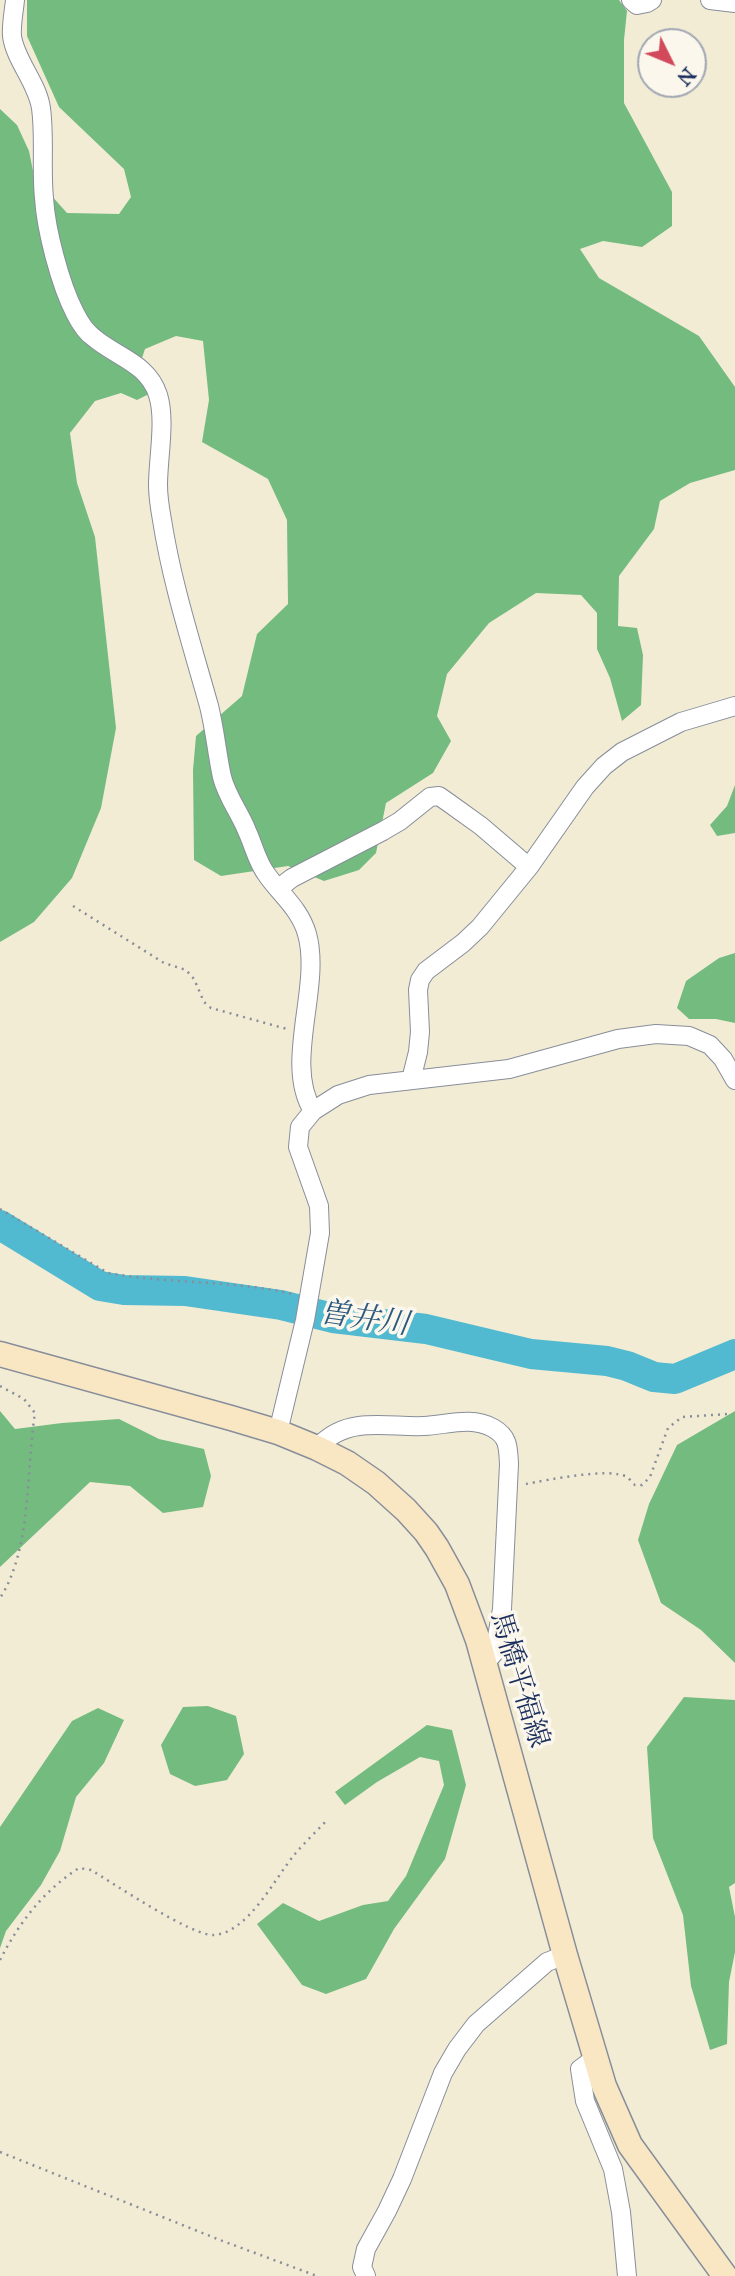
<!DOCTYPE html>
<html>
<head>
<meta charset="utf-8">
<style>
	body { margin:0 }
	#map { position:relative; width:735px; height:2276px; overflow:hidden; background:#f3ecd5; font-family:"IM FELL Great Primer",serif }
	canvas { display:block }
	.north { position:absolute; left:637px; top:28px; width:70px; height:70px; box-sizing:border-box; background:#fbf7ec; border:2px solid #a1a7b3; border-radius:50%; rotate:133deg; font-size:19px; font-weight:700; line-height:28px; text-align:center; color:#1b2f5e }
	.north::after { content:''; display:block; margin:auto; width:24px; height:32px; background:#d1495b; clip-path:polygon(50% 0,100% 100%,50% 72%,0 100%) }
</style>
</head>
<body>
<div id="map">
<canvas width="735" height="2276"></canvas>
<div class="north">N</div>
</div>
<script>
const context = document.querySelector('canvas').getContext('2d');
context.lineJoin = 'round';
function fill(path, color) { context.fillStyle = color; context.fill(path, 'evenodd'); }
function strokePath(path, color, width, dash) { context.strokeStyle = color; context.lineWidth = width; context.lineCap = dash ? 'butt' : 'round'; context.setLineDash(dash || []); context.stroke(path); }
function write(font, color, halo, rows, align = 'center') {
  context.font = font + ' "IM FELL Great Primer","Noto Serif JP",serif'; context.lineWidth = 7; context.setLineDash([]); context.textBaseline = 'middle'; context.strokeStyle = halo; context.fillStyle = color; for (const [text, x, y, turn = 0] of rows) {
    context.save(); context.translate(x, y); context.rotate((+turn || 0) * Math.PI / 180); context.textAlign = isNaN(turn) ? turn : align; if (halo) context.strokeText(text, 0, 0); context.fillText(text, 0, 0); context.restore();
  }
}
fill(new Path2D(`
	M27,0H619L627,11L624,40V103L672,192V226L642,247L603,241L580,249L599,278L699,336L735,387V470L690,483L660,501L654,529L619,576L618,626L637,628L643,655L641,705L622,721L610,678L597,649V613L581,595L536,593L489,623L447,674L437,716L451,741L433,773L386,803L376,853L359,870L324,881L288,866L221,876L194,860L193,770L196,736L242,696L257,634L288,604L287,520L268,479L202,442L209,400L203,341L176,336L145,349L137,373L153,392L137,400L121,393L95,401L70,433L77,483L95,537L116,728L101,808L72,878L34,922L0,942V109L17,125L29,151L34,176L67,213L119,214L131,197L124,169L59,107L27,36Z
	M735,785V833L717,836L710,825L727,806Z
	M735,953V1023L716,1019H689L677,1008L686,981L719,958Z
	M0,1411L15,1429L62,1423L119,1419L159,1439L204,1449L211,1476L203,1507L163,1513L130,1486L90,1482L0,1567Z
	M735,1411V1663L701,1630L661,1603L638,1540L649,1504L677,1445Z
	M684,1697L735,1700V1883L729,1887L735,1917V1952L729,1982L727,2044L710,2050L691,1986L683,1915L653,1838L647,1747Z
	M208,1706L236,1716L244,1754L227,1780L195,1786L170,1774L161,1745L183,1707Z
	M98,1708L124,1720L104,1763L76,1797L60,1851L41,1885L6,1931L0,1948V1827L72,1721Z
	M427,1725L452,1730L466,1785L445,1859L394,1929L366,1979L326,1994L302,1985L257,1924L283,1903L319,1921L363,1905L388,1901L406,1876L444,1785L439,1761L420,1757L377,1782L345,1805L335,1792Z`), '#74bb80');
strokePath(new Path2D(`
	M0,1225L100,1286L124,1290L185,1291L281,1305L333,1318L426,1329L531,1354L607,1361L627,1366L654,1377L675,1379L735,1354`), '#52bad0', 30);
const street = new Path2D(`
	M15,0C14,11 11,25 12,36C15,60 37,82 41,108C45,138 41,168 44,198C46,230 60,284 75,313C79,321 86,332 93,337C116,357 148,363 158,395C166,420 158,458 158,485C158,496 160,509 162,520C172,584 192,645 209,706C215,730 217,754 222,777C227,797 240,813 247,831C254,846 257,862 267,875C281,895 300,909 307,934C322,987 283,1063 313,1111
	M631,0L637,5L647,3L652,0
	M710,0L735,3
	M279,888L292,878L383,831L400,821L430,797L439,796L449,803L481,826L529,867
	M411,1080L418,1052L420,1032L418,990L420,980L426,971L463,943L480,927L529,867L585,787L604,766L622,752L681,722L735,706
	M278,1432L305,1320L320,1233L319,1206L298,1147L300,1127L313,1111L338,1095L369,1085L509,1069L618,1039L656,1034L689,1036L710,1045L723,1059L735,1080
	M317,1448C328,1436 343,1428 359,1426C380,1423 403,1427 424,1426C447,1425 471,1416 493,1428C509,1437 508,1448 509,1464L502,1609L494,1653L485,1663
	M595,2058L580,2069L585,2101L613,2169L621,2212L627,2276
	M366,2276L362,2267L366,2249L387,2211L402,2179L443,2073L457,2049L476,2024L547,1962L565,1955`);
const secondary = new Path2D(`
	M0,1354L231,1418L278,1432L317,1448L347,1463L376,1483L406,1510L426,1532L437,1548L457,1584L478,1640L565,1955L604,2086L630,2145L725,2276`);
strokePath(street, '#878e9a', 20);
strokePath(secondary, '#878e9a', 27);
strokePath(new Path2D(`
	M73,906L164,963L186,970L194,979L204,1002L211,1008L287,1029
	M0,1209L108,1273C169,1284 232,1280 293,1294
	M0,1386L24,1399L35,1413C26,1470 32,1549 0,1598
	M526,1484C547,1480 610,1467 627,1477C630,1479 632,1483 635,1485H642L650,1477L668,1428L682,1417L728,1414
	M0,1960C19,1923 43,1891 79,1868L91,1870C113,1883 193,1937 214,1935C249,1932 274,1879 295,1854C305,1842 317,1831 328,1819
	M0,2152L220,2240L317,2276`), '#878e9a', 2.5, [2, 5]);
strokePath(street, '#fff', 18);
strokePath(secondary, '#f9e7c3', 24);
write('28px', '#1b2f5e', '#fbf7ec', [
	["馬橋平福線",518,1680,73]
]);
write('italic 30px', '#2c5980', '#fbf7ec', [
	["曽井川",364,1320,8]
]);
</script>
</body>
</html>
